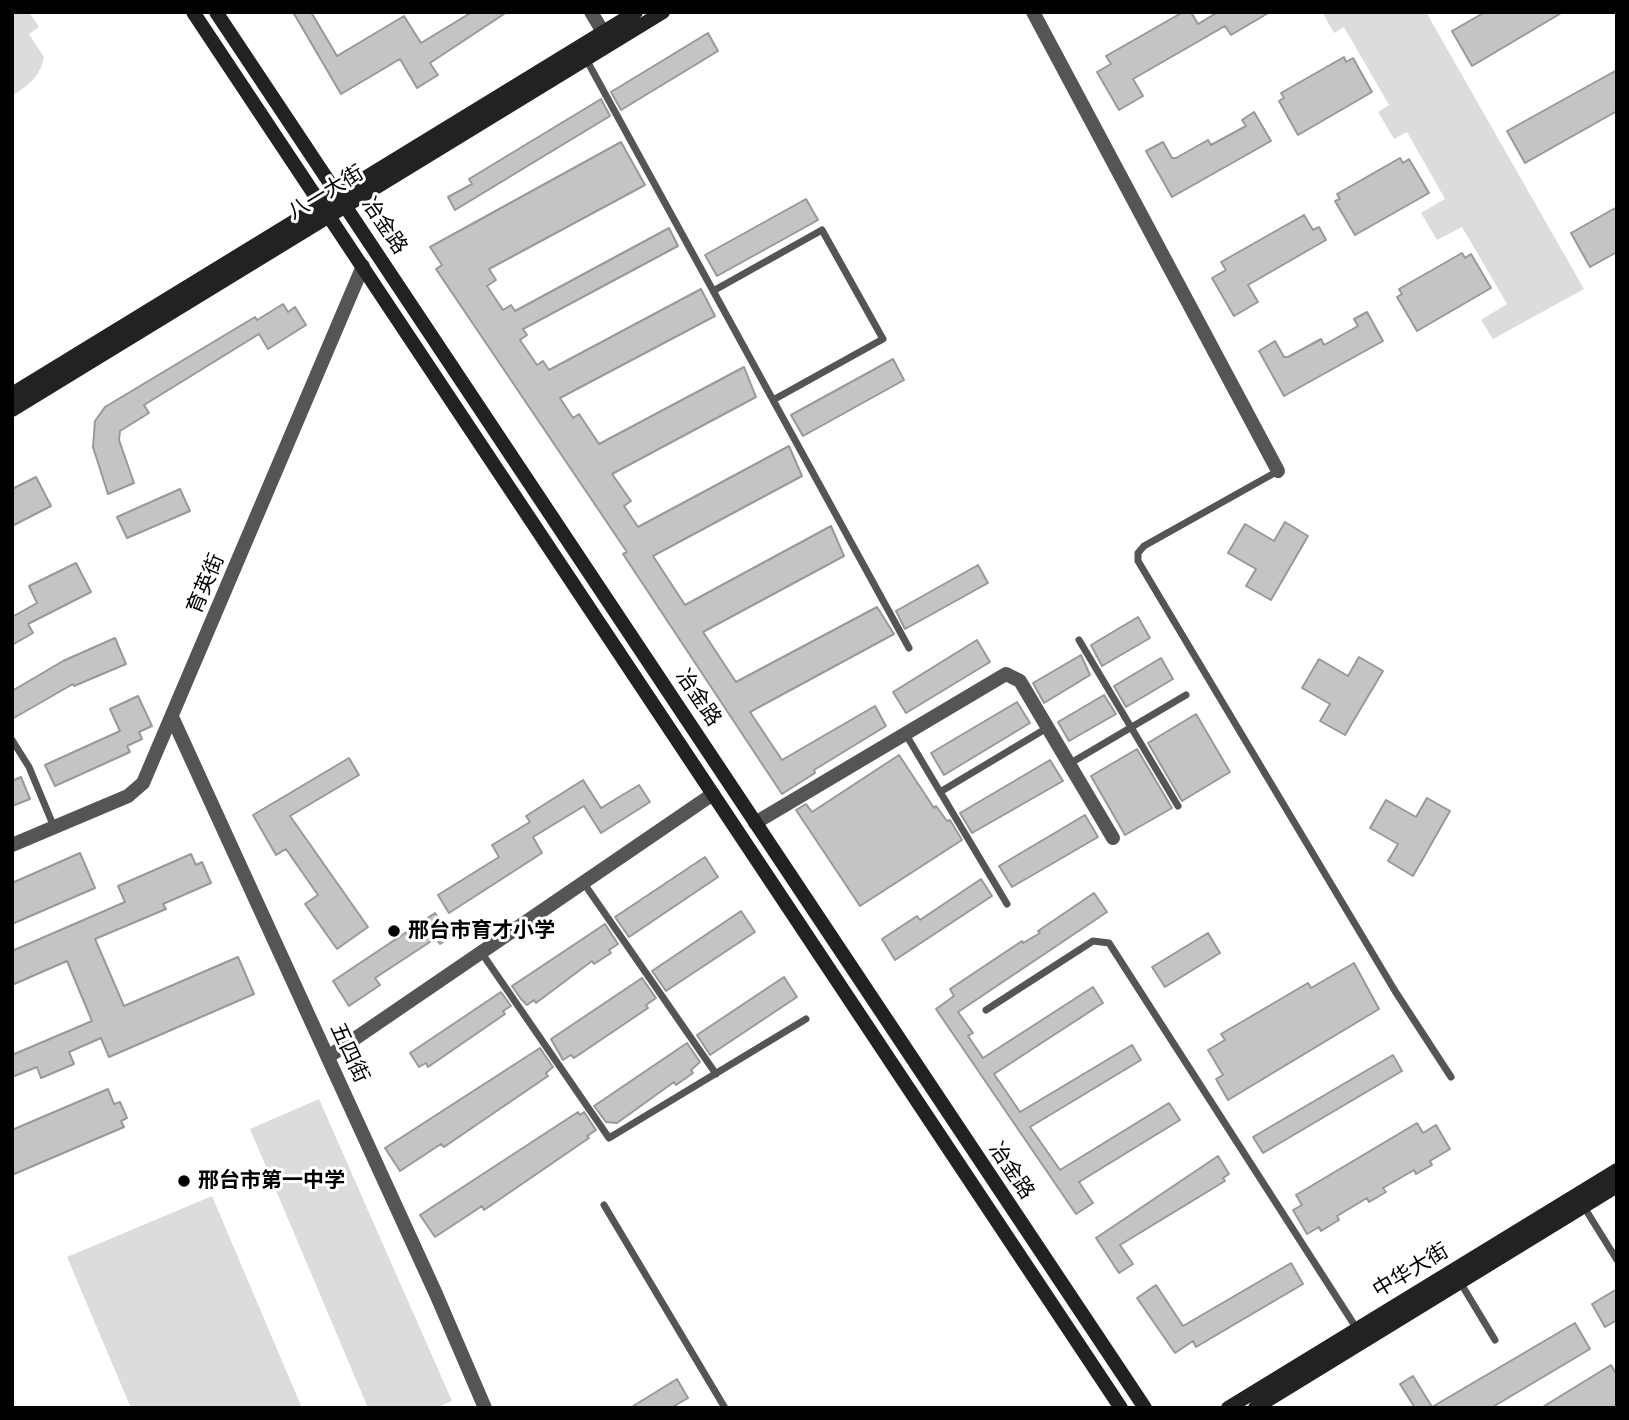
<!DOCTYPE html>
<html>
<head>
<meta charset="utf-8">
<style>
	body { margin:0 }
	#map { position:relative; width:1629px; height:1420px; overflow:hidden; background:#fff; font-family:"PT Sans",sans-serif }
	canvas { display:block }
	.frame { position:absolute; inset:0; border:14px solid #000; pointer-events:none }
</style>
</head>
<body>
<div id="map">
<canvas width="1629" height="1420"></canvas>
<div class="frame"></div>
</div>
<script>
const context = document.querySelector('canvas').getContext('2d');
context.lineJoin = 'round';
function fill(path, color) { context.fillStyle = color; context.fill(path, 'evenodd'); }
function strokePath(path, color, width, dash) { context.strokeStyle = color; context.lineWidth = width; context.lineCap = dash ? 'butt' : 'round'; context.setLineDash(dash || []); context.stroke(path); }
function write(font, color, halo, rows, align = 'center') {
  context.font = font + ' "PT Sans","Noto Sans SC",sans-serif'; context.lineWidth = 6; context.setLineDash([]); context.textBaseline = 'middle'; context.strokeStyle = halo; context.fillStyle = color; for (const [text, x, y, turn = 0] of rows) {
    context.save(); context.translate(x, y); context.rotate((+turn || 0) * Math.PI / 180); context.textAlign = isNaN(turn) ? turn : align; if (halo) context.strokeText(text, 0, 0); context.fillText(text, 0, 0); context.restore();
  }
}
fill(new Path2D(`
	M12,12H29L39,27L29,34L44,57C40,77 29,85 12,96Z
	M1322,12H1426L1584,289L1493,339L1481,320L1507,304L1462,227L1437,240L1421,213L1445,199L1407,132L1394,139L1378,112L1389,105L1344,27L1334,33Z
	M319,1099L452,1401L436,1408H368L250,1129Z
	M212,1196L302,1408H131L67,1257Z`), '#dcdcdc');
const building = new Path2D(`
	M293,12H311L337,56L404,16L421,43L472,12H507L430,63L438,75L417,88L400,59L341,94Z
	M1183,12H1191L1198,24L1218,12H1270L1231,35L1225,26L1133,79L1143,96L1119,110L1097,72L1111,64L1106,56Z
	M1485,12H1563L1472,66L1452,31Z
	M708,33L718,51L621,110L611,92Z
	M1344,57L1346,62L1353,58L1372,92L1298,135L1279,101L1284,98L1281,93Z
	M1617,70V111L1525,163L1507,131Z
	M601,99L610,116L455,210L448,197L472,184L469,179Z
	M1254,112L1271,141L1172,197L1146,151L1163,142L1172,158H1176L1208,140L1211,145L1246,126L1242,120Z
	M621,142L645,185L489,269L496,280L487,286L503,310L511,305L515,311L669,228L678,246L523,329L527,335L520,340L537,365L543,361L549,370L701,289L715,316L560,398L573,418L579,414L599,444L744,367L756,397L612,474L631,501L624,506L638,527L789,446L802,476L653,556L685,605L831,526L844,556L703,632L736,682L877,607L894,634L750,712L782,760L875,706L886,726L814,770L815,773L782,794L623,554L627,552L436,269L442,265L430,247Z
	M1400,158L1403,163L1409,159L1429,193L1355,235L1335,201L1340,199L1337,194Z
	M806,199L818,220L717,276L705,255Z
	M1617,207V252L1590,267L1571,233Z
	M1304,215L1313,230L1319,227L1326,240L1248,285L1258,302L1234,316L1212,278L1226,270L1221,262Z
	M1462,253L1465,258L1471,254L1491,288L1417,331L1397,297L1402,294L1399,289Z
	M283,304L288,312L295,307L306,325L268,349L259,334L144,405L149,413L120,431L119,440L134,483L108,494L93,447L95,421L105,407L255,317L257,320Z
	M1367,312L1383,341L1284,396L1259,351L1275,341L1284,357H1288L1321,339L1324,345L1358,326L1354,319Z
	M893,359L904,380L803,436L791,415Z
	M36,477L51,506L12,526V489Z
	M180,489L190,511L127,538L117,517Z
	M1285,522L1308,536L1271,600L1246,586L1256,569L1228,553L1245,524L1274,541Z
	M76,563L91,592L28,624L33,633L12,645V617L37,603L29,586Z
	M978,565L988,583L905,629L896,611Z
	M1138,617L1150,638L1102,666L1091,645Z
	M115,638L126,664L74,686L73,684L12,719V691L63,661Z
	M977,640L990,662L906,713L893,692Z
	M1081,655L1090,675L1044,703L1033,683Z
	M1359,657L1383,671L1345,735L1320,721L1330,704L1302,688L1319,659L1348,676Z
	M1161,658L1173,679L1126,707L1114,686Z
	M1104,695L1116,714L1069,741L1058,722Z
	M138,696L152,726L139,732L142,739L127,746L130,752L55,786L45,765L120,731L110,709Z
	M1017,702L1030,723L944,775L931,753Z
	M1196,714L1230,772L1182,801L1148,743Z
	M1137,749L1172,808L1125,835L1091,776Z
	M899,755L934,808L936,806L947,821L950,820L962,840L860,906L796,810L806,804L812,812Z
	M349,758L359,775L290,816L368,927L337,949L305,904L318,895L286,849L276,855L253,815Z
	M1050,760L1063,781L972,833L960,813Z
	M21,777L30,799L12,806V781Z
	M583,780L601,808L639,785L650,802L601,833L584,806L533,837L542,853L449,913L438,895L499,857L492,845L530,822L526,816Z
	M1427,798L1450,811L1413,876L1388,861L1398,844L1370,828L1386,800L1416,817Z
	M1085,815L1098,837L1012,887L999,866Z
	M80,853L95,888L12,924V883Z
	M191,854L196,865L202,862L211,883L163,904L166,909L95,939L124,1006L238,957L254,994L109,1057L101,1038L69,1052L74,1064L41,1078L37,1067L12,1077V1055L92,1021L67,961L12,985V951L125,902L118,886Z
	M705,857L718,877L629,937L615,917Z
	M981,879L992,896L895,960L882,939L917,916L920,920Z
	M1094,893L1107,912L958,1012L973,1033L968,1036L983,1058L1093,987L1103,1003L994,1074L1020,1112L1132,1045L1141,1060L1030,1127L1060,1170L1169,1103L1180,1120L1079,1182L1093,1203L1076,1214L936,1009L954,996L950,989L1022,941L1023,943L1040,933L1038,931Z
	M741,911L755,932L666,991L652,971L655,969Z
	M435,913L451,937L440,944L436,938L375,978L380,985L349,1006L333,981Z
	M605,924L618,944L609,950L611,953L594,964L592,961L536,1003L534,1000L527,1005L521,999L512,986Z
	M1208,933L1220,953L1165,987L1152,967Z
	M1354,963L1379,1009L1228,1100L1216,1079L1223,1075L1208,1050L1225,1040L1221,1034L1308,983L1311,988Z
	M784,977L797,997L710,1055L697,1035Z
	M642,978L656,998L646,1005L648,1008L574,1058L571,1055L563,1060L551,1039Z
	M501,992L511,1006L503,1011L505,1014L428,1067L426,1063L419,1067L410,1053Z
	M687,1043L700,1062L691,1070L693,1073L676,1085L674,1082L617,1123L606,1122L594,1106Z
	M540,1048L553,1067L546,1073L548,1076L444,1147L441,1144L400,1171L385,1148Z
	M1393,1055L1402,1071L1263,1153L1253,1137Z
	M108,1089L114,1104L120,1102L127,1118L121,1121L124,1127L12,1175V1130Z
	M578,1112L580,1115L584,1112L596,1130L587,1136L589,1138L484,1210L482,1206L435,1237L420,1215Z
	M1417,1123L1423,1133L1436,1125L1450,1149L1430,1161L1432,1165L1416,1174L1414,1170L1383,1188L1386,1192L1369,1202L1367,1198L1337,1216L1339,1220L1321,1231L1319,1227L1307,1234L1293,1210L1302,1205L1296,1195Z
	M1218,1156L1229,1174L1223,1178L1225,1181L1120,1245L1133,1264L1119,1273L1096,1238Z
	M1291,1263L1303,1284L1196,1347L1193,1341L1175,1353L1137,1298L1156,1285L1183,1326Z
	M1617,1289V1320L1605,1327L1592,1304Z
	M1575,1323L1590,1349L1491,1408H1415L1400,1384L1413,1376L1432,1407Z
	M1611,1365L1617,1375V1408H1541Z
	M677,1379L688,1398L671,1408H630Z`);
fill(building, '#c4c4c4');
strokePath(building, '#999', 2);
strokePath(new Path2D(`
	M586,59L909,648
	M713,291L822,230L883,339L773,400
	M1278,471L1144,546L1138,553V561L1395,991L1451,1077
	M1079,640L1178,806
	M905,733L1007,904
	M12,740L29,767L54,827
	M1069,764L1186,695
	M940,792L1047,728
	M583,882L716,1074
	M481,952L609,1138L806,1019
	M986,1010L1093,941L1109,943L1357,1329
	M604,1205L725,1408
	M1584,1207L1617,1260
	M1460,1282L1495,1340`), '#555', 7);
strokePath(new Path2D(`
	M591,12L603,32
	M1033,12L1278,471
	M172,717L436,1294L485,1408
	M755,823L1006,674L1020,681L1113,838
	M12,845L128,796L143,783L363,266
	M328,1057L713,794`), '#555', 14);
strokePath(new Path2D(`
	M193,12L1121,1408
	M216,12L1145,1408
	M12,394L636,12
	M12,410L663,12
	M1228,1408L1617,1170
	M1255,1408L1617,1186`), '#222', 14);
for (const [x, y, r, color] of [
	[394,931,7,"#000"],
	[184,1181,7,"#000"]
]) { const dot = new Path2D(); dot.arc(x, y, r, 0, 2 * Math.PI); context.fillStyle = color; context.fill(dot); strokePath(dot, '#fff', 2.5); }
write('21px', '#000', '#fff', [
	["八一大街",326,193,-31],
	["冶金路",384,226,56],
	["育英街",206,584,-67],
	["冶金路",698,698,56],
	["五四街",349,1053,65],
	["冶金路",1011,1171,56],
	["中华大街",1411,1271,-31]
]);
write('bold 21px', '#000', '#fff', [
	["邢台市育才小学",408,931],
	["邢台市第一中学",198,1181]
], 'left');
</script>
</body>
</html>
